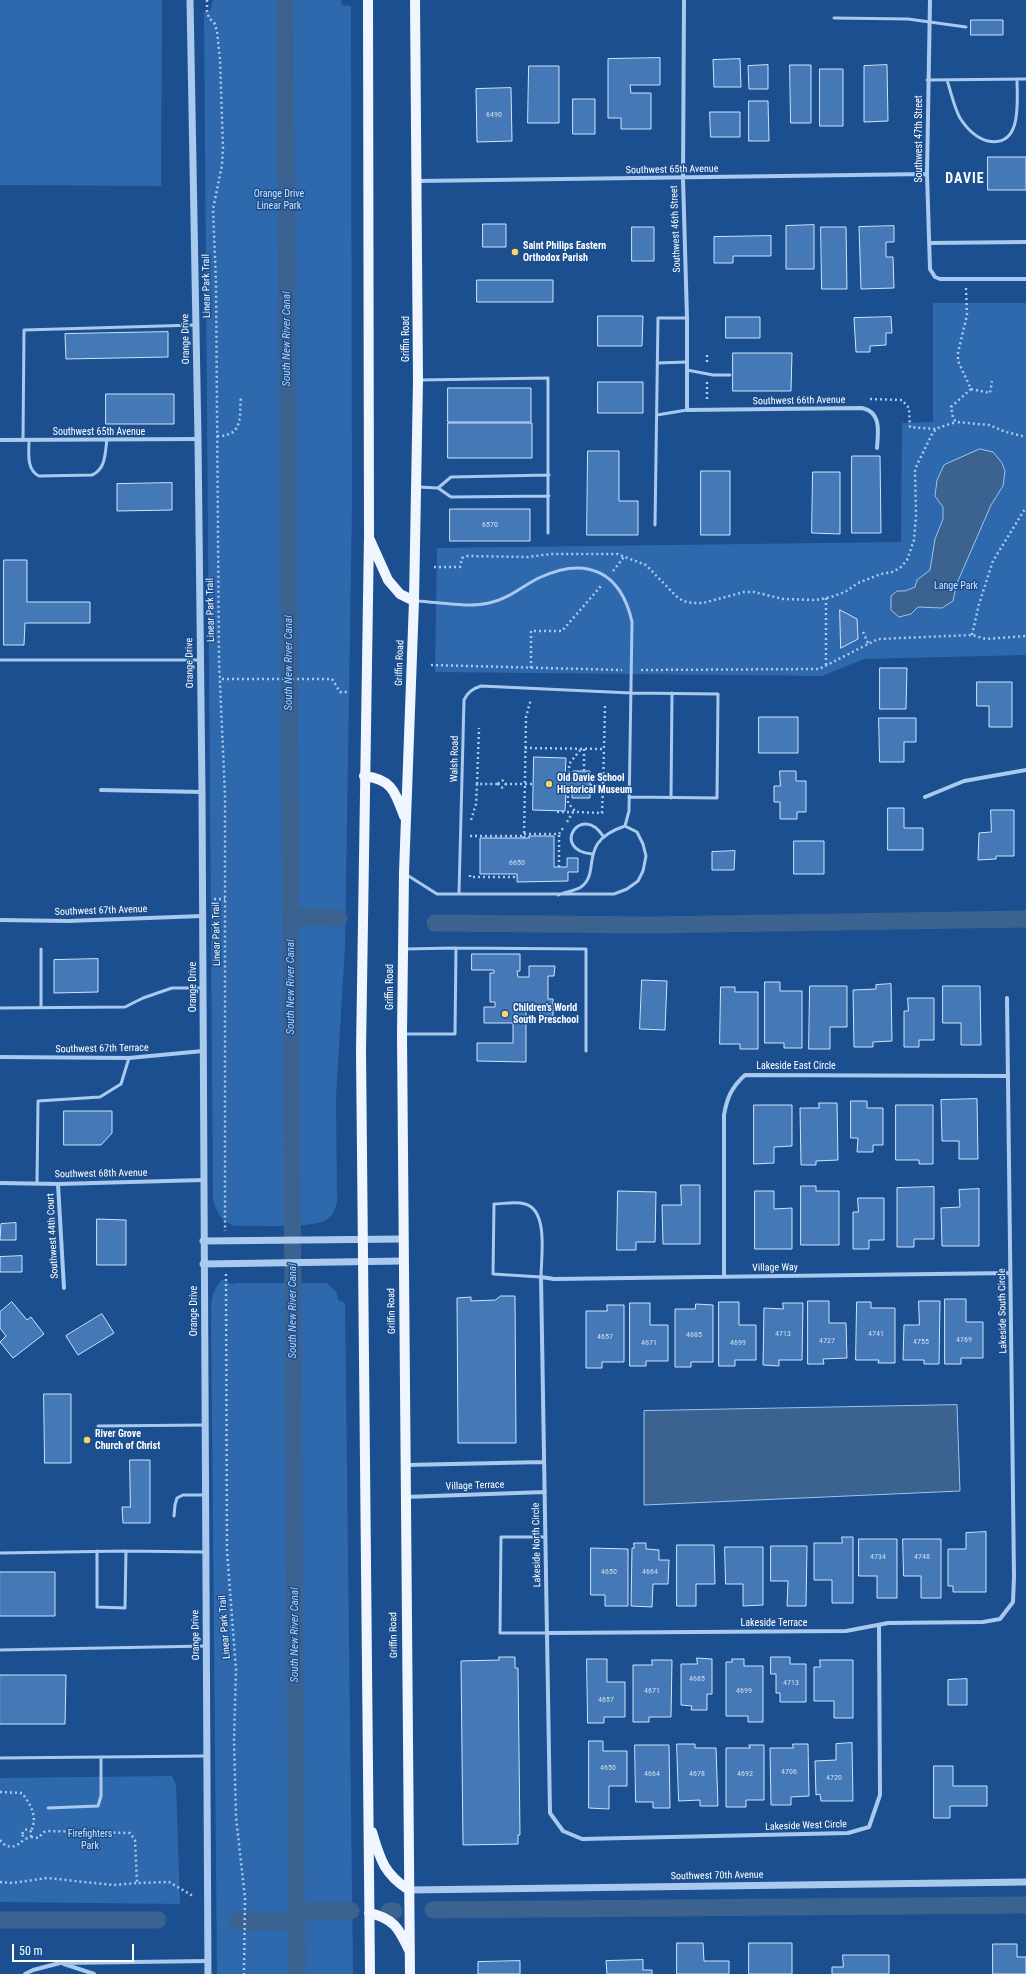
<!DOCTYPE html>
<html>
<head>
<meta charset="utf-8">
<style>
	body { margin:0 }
	#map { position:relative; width:1026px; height:1974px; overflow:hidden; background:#1b4f8f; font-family:"Roboto Condensed",sans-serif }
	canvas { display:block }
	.scale { position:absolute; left:12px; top:1944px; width:122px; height:18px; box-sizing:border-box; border:2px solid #fff; border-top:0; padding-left:5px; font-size:12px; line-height:14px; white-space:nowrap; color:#fff; -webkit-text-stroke:3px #1b4f8f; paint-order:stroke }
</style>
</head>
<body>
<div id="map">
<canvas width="1026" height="1974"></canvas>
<div class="scale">50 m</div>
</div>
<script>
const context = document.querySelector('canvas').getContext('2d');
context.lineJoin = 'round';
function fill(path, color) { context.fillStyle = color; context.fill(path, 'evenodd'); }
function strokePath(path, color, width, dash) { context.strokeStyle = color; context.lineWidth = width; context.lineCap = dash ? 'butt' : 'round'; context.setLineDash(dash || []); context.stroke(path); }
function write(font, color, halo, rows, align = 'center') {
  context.font = font + ' "Roboto Condensed",sans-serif'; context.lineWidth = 3; context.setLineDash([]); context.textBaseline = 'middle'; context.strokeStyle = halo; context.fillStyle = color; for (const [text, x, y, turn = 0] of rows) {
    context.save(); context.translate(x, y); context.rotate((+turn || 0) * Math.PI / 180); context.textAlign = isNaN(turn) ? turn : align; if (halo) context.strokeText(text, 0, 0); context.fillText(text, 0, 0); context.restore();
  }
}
fill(new Path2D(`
	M0,0H162L161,186L0,185Z
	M213,0H341L342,5L351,6L352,506L345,947L336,1097L337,1202C335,1210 333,1215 326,1220C311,1229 255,1225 235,1226C220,1220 218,1215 213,1200L204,12L210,11Z
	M933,303H1026V655L864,659L822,676L435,672L437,548L901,542L902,423L933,422Z
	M223,1279L231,1284L237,1283H327L336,1291L338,1300L345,1303L353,1974H217L211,1304C213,1294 215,1286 223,1279Z
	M172,1776L176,1785L180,1904L0,1902V1778Z`), '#2e69ad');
const water = new Path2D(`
	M980,449L993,452L1002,463L1005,471L1003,486L991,505L957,583L953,601L942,608L918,607L911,614L899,617L891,610V596L897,591H905L915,587L917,580L930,570L935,539L943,519V507L935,496L937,480L944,465Z
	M957,1405L960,1491L644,1505V1411Z`);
fill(water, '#3c6290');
strokePath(water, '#9cc4f0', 1);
strokePath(new Path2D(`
	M285,0L297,1974
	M291,916L339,918
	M435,923L650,925L1026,919
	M433,1910L1026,1905
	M297,1911H351
	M389,1911H394
	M0,1920H158
	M237,1921L297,1922`), '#3c6290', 17);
const building = new Path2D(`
	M971,20H1003V35H971Z
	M660,58V85H630L631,93H651V129H621V118H608V59Z
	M740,59L741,87H714L713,60Z
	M768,65V89H749L748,66Z
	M790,65H811V123H791Z
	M887,65L888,121L864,122V66Z
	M529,66H559V123H528Z
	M820,69H843V126H820Z
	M511,88L512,141L477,142L476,89Z
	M573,99H595V134H573Z
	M749,101H768L769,141H749Z
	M710,112H740V137H711Z
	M988,157H1026V190H988Z
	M483,224H506V247H483Z
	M814,225V269H786V226Z
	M894,226V242H886V257H893L894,288L861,289L859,227Z
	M632,227H654V261H632Z
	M821,227H846L847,289H822Z
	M771,236V256H733V263H714V237Z
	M477,280H553V302H477Z
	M598,316H643L642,346H598Z
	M726,317H760V338H726Z
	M891,317L892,333H886V345L870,346V352H856L854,318Z
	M168,332V357L66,359L65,334Z
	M733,353H792L791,391H733Z
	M598,382H643V413H598Z
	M448,388H531V422H448Z
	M106,394H174V424H106Z
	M448,423H532V458H448Z
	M588,451H619V501H638V535H587Z
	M852,456H880L881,533H852Z
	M701,471H730V535H701Z
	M813,472H840V534L812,533Z
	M172,483V510L117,511V484Z
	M450,509H530V541H450Z
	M4,560H27V602H90V623H25L24,645H4Z
	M840,610L857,619L858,639L841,648Z
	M880,668H907L906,709H880Z
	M977,682H1012V727H989V706H977Z
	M759,717H798V753H759Z
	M879,718H916V742H904V762H880Z
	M534,757L566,758L565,778H573V771H590V798H572V791H566L565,811L533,810Z
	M780,771H796V781H806V812H797V819H780V802H774V786H780Z
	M888,808H904V828H923V850H888Z
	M991,810H1014V856H996V859L978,860L979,833L991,832Z
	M529,836H554V867H567V858H578V872H568V881L517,882V874H480V838H529Z
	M794,841H824V874H794Z
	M735,851L734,870H712V852Z
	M472,954H520V971H517L518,977H529V966H555L554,976H548V999H553V1021H540V1007H526V1062L477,1061V1043H513V1023H484V1007H495V1002H490V973H494V970H472Z
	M98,959V992L54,993V960Z
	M642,980L667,981L665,1030L640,1029Z
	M765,982H780V991H802V1048H784V1043H765Z
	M891,984L892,1041L873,1042V1047H854L853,990L876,989V985Z
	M810,986H847V1027H830V1049H809Z
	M943,986H980L981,1045H961V1023H943Z
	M721,987H735V992H758V1049H740V1044H720Z
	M908,998H934V1040H919V1047H904V1011H908Z
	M977,1099L978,1159H959V1141H942L941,1100Z
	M851,1101H867V1108H883V1145H873V1152H857L858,1138H851Z
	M819,1103H837L838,1160L816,1161V1165H801L800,1108H819Z
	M754,1105H792V1146L774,1147V1163L754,1164Z
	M896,1105H933V1164H919V1160H896Z
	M64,1111H112V1133L101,1145H64Z
	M681,1185H700V1244H663L662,1205H681Z
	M801,1186H816V1191H839V1245H801Z
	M934,1187V1239H914V1247H897V1188Z
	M979,1189V1246H942L941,1208L960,1207L959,1190Z
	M618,1191L656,1192L655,1242H636V1250H617Z
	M755,1191H774V1209L792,1208V1249H755Z
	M858,1198H884V1240H869V1249H853V1212H858Z
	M97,1219L126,1220V1265H97Z
	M16,1223V1240H0L1,1224Z
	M22,1256V1272H0V1257Z
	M501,1296H515L516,1443H458L457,1298L471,1297V1301L495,1300Z
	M945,1299H966V1322H983V1358H961V1364H945Z
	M808,1301H829V1323H846L847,1358L823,1359L824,1364H808Z
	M919,1301H940L939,1364H924V1360H903L904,1325H919Z
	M12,1302L27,1320L31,1317L44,1334L13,1358L0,1342L6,1336L0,1328V1312Z
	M719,1302H739V1325H756V1360H735V1366H719Z
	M857,1302H871V1308H895V1363H878L879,1360H856Z
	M630,1303H650V1325H668V1361H646V1366H630Z
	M783,1303H803L802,1360H779V1366L763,1365L764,1308L783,1309Z
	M696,1304L713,1305V1362H691V1367H675V1309H695Z
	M607,1305H624V1362H602V1368H586V1311H607Z
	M102,1314L114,1333L78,1355L66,1336Z
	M44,1394H71V1463H45Z
	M130,1460H150V1523H123L122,1507H130Z
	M986,1532V1592H953V1586H948V1549H966V1533Z
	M842,1537H853V1603H832V1580H814V1543H842Z
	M859,1539H897V1598H877V1576H859Z
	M903,1539H941V1598H921V1576H904Z
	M634,1543H646V1549L659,1550V1560H669L668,1584H653L652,1607L631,1606L632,1548H634Z
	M677,1545H714L715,1584H696V1606H677Z
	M771,1546H807L806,1606H787L788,1581H771Z
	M725,1547H763V1605L743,1606V1584H726Z
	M591,1548L628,1549V1606H605V1595H591Z
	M0,1572H55V1616H0Z
	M499,1657H515V1668H518L520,1835H518V1844L463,1845L461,1661L499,1660Z
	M771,1657H790V1664H806V1702H780V1693H776V1674H771Z
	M697,1658L712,1659V1694H707V1710H691L692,1706L681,1705V1664H697Z
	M587,1659H607V1682H625V1717H604V1723H588Z
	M732,1659H744V1666H763V1722H748V1716H726V1662H732Z
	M652,1660H672L671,1717H649V1722H633V1665H652Z
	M820,1660H853V1718H834V1701H814V1667H820Z
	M0,1675H66L65,1724H0Z
	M967,1679V1705H948V1680Z
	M589,1741H603V1751H627V1786H609V1809L589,1808Z
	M852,1743L853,1801H821L820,1794L816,1795L815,1761L836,1760V1744Z
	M677,1744H695V1748H716L718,1806H700V1800L679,1801Z
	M793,1744H808L809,1796L791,1797V1805H771L770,1748H793Z
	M635,1745H669L670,1808H653V1802H636Z
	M749,1745H764V1800H746V1807H726V1748H750Z
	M934,1766H953V1786H987V1806H950V1818H934Z
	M677,1943H703L704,1961H729V1974H677Z
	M749,1943H792V1974H749Z
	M993,1944H1017V1957H1026V1974H993Z
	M843,1955H889V1974H832V1967H843Z
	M643,1960V1970H652V1974H607L606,1961Z
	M520,1961V1974H478V1962Z`);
fill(building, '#4478b7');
strokePath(building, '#cfe3fa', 1);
strokePath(new Path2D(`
	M207,0V11L209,18L215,24L217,32L220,59L223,148L222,165L213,209L216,283L219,661L225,795V1231
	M966,288L967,315L958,353V361L971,389L990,393L992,381
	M707,355V365
	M707,382V401
	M971,389L951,407L953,418L956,422L989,425L1006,432L1026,437
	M870,399L902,400L909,408L910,427L936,429
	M217,436C244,436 239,417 241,396
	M434,567H460L462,558L468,556L528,557L552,554H617L646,565L676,596L683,601L692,603H703L744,592H754L783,599L816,600L831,597L845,592L858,583L881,574L892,572L900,568L907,560L914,540L916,516L915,469L933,432L938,428L956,422
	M613,571L624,557
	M826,598V666
	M863,632L868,643
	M972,635L979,604L993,561L1026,507
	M431,665L622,670
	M531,668V631H562L601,586
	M641,670L819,669L878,639L972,635L986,639L1026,636
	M222,679H332L340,692H349
	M525,748L604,749L605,704
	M584,771V749
	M569,778V764L581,749
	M498.5 784a3.5 3.5 0 1 1 7 0a3.5 3.5 0 1 1-7 0Z
	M477,784L479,728
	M505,784H534
	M590,785L603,786L604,749
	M568,791V803L576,812L602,813L603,786
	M557,812H574
	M471,820L476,804L477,784H498
	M567,822L573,812
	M524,834H559L563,828
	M470,836H524
	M524,838L526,717L531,699
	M559,867V834
	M470,875V877H514L513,874
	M214,899H225
	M226,1274L227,1551L236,1670L234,1740L236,1817L245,1898L244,1974
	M0,1792L22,1793C31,1805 38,1817 31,1831
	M22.5 1834a4.5 4.5 0 1 1 9 0a4.5 4.5 0 1 1-9 0Z
	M31,1837L38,1838L44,1832L48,1831L130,1833L135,1840L137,1883L169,1882L193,1896
	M0,1840C8,1851 18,1847 25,1838
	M0,1882L12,1883L47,1878L113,1885L137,1883`), '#a9c9ee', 2.5, [2, 3]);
strokePath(new Path2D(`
	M834,18L908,19L966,27
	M927,80L1026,79
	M947,80C951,92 954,107 960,118C967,129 976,138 988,141C1023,148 1017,100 1017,79
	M657,363L687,362
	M687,370L713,375H730
	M419,380L548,378V533
	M657,415L687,410
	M23,440L24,330L196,325
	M29,440C29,452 26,470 39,476L92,475C106,469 105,453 107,439
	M418,487L438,488L451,497L549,496
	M438,488L451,477L549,475
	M655,525L658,318H687
	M416,601C439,602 467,608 489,603C509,599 523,585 541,577C587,556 621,572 632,622L629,811L625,826
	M0,660H200
	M671,798L672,693
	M592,854C550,850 581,802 603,836
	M407,875L437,894H614L627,889L638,881L643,871L646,856L643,844L637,832L625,826C576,842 602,872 581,887C575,891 565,892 558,895
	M459,893L464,700C468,692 472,689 481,686L631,693L718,694L717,798L629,797
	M41,949V1007
	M405,949L456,948
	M0,1008L125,1007L143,998L172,988H203
	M403,1034H455L456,948L586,949V1051
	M37,1183L38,1101L100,1097L121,1084L129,1058
	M494,1204C503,1204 516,1201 525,1204C549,1210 541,1259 541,1277L493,1274Z
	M98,1426L205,1425
	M174,1516L175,1505L177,1498L183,1495H205
	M545,1537H501L500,1633H547
	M97,1551V1607L125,1608L126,1551
	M0,1553L126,1551L205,1552
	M0,1650L206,1646
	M0,1758L206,1756
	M48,1808L98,1806L101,1796V1757`), '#a9c9ee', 3);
strokePath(new Path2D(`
	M684,0L683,178L687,318V410L862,408C882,412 878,432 877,448
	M930,0L927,174L930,269L935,277L940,279H1026
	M418,181L927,174
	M929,243L1026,242
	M0,440L198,439
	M101,790L202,792
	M925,797L964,781L1026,770
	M0,920L68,921L202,916
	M0,1057L129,1058L203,1051
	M0,1183L58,1184L203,1180
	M58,1184L64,1288
	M724,1277V1115C727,1097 732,1087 745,1075L1008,1076
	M406,1465L544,1462
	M405,1497L545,1492
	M879,1625L880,1795L869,1827L848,1833L582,1839L563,1831L550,1813L541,1277L554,1279L1010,1273
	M547,1633L846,1631L888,1623L983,1622L1000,1619L1013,1602L1014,1577L1007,998
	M64,1964L94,1974
	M25,1974L33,1970L60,1963L208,1961`), '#a9c9ee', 4);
strokePath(new Path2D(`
	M190,0L198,439L202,792L208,1974
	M203,1241L403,1239
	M203,1264L403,1261
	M409,1890L1026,1882`), '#a9c9ee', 7);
strokePath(new Path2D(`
	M368,0L369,535L361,1051L370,1974
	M370,540L388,580L400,594L414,601
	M364,776C392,779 395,792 404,816
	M372,1832C380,1859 384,1874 409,1890
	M369,1913C394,1918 399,1929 409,1950
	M410,1974L402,1034L404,873L414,601L418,380L415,0`), '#f0f6ff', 10);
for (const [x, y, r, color] of [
	[515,252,4,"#ffd166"],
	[549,784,4,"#ffd166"],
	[505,1014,4,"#ffd166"],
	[87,1440,4,"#ffd166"]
]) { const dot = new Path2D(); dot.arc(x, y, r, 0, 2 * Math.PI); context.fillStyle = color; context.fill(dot); strokePath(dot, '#1b4f8f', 1.5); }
write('8px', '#d0dded', null, [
	["6490",494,115],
	["6570",490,525],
	["6650",517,863],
	["4713",783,1334],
	["4741",876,1334],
	["4685",694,1335],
	["4657",605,1337],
	["4769",964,1340],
	["4727",827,1341],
	["4755",921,1342],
	["4671",649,1343],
	["4699",738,1343],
	["4734",878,1557],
	["4748",922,1557],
	["4650",609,1572],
	["4664",650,1572],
	["4685",697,1679],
	["4713",791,1683],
	["4671",652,1691],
	["4699",744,1691],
	["4657",606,1700],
	["4650",608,1768],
	["4706",789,1772],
	["4664",652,1774],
	["4678",697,1774],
	["4692",745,1774],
	["4720",834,1778]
]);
write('10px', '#fff', '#1b4f8f', [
	["Southwest 47th Street",919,139,-90],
	["Southwest 65th Avenue",672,170,-1],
	["Southwest 46th Street",676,229,-92],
	["Linear Park Trail",207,286,-91],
	["Orange Drive",186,339,-91],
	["Griffin Road",406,339,-90],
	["Southwest 66th Avenue",799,401,-1],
	["Southwest 65th Avenue",99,432],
	["Linear Park Trail",211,610,-91],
	["Orange Drive",190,663,-91],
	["Griffin Road",400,663,-88],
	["Walsh Road",455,759,-89],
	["Southwest 67th Avenue",101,911,-2],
	["Linear Park Trail",217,934,-91],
	["Orange Drive",193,987,-90],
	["Griffin Road",390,987,-90],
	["Southwest 67th Terrace",102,1049,-1],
	["Lakeside East Circle",796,1066],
	["Southwest 68th Avenue",101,1174,-1],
	["Southwest 44th Court",53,1236,-93],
	["Village Way",775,1268,-1],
	["Orange Drive",194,1311,-90],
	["Griffin Road",392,1311,-91],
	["Lakeside South Circle",1003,1311,-91],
	["Village Terrace",475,1486,-2],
	["Lakeside North Circle",537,1545,-91],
	["Lakeside Terrace",774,1623],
	["Linear Park Trail",225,1627,-94],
	["Orange Drive",196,1635,-91],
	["Griffin Road",394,1635,-91],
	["Lakeside West Circle",806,1826,-2],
	["Southwest 70th Avenue",717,1876,-1]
]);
write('10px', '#cfe3fa', '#1b4f8f', [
	["Orange Drive",279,194],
	["Linear Park",279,206],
	["Lange Park",956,586],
	["Firefighters",90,1834],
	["Park",90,1846]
]);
write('bold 10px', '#fff', '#1b4f8f', [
	["Saint Philips Eastern",523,246],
	["Orthodox Parish",523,258],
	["Old Davie School",557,778],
	["Historical Museum",557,790],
	["Children's World",513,1008],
	["South Preschool",513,1020],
	["River Grove",95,1434],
	["Church of Christ",95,1446]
], 'left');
write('italic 11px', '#b5d3f5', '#1b4f8f', [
	["South New River Canal",287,339,-90],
	["South New River Canal",289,663,-90],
	["South New River Canal",291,987,-90],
	["South New River Canal",293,1311,-90],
	["South New River Canal",295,1635,-90]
]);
context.letterSpacing = '1px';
write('bold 14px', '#fff', '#1b4f8f', [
	["DAVIE",965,179]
]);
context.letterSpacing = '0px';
</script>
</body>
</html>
